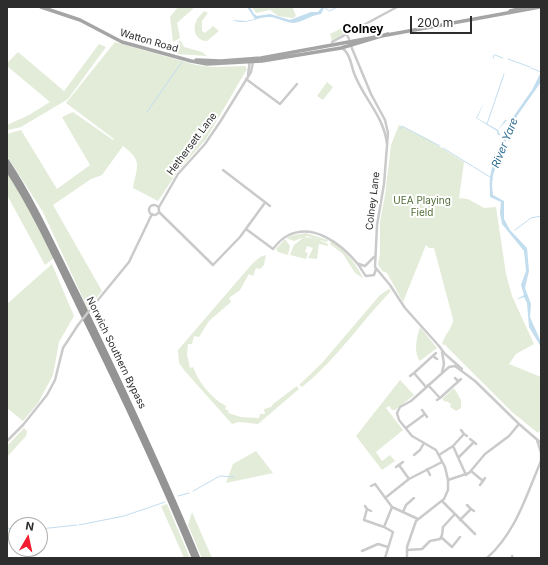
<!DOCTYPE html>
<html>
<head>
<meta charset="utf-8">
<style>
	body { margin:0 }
	#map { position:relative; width:548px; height:565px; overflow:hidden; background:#fff; font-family:Inter,sans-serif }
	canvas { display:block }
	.frame { position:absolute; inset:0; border:8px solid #2d2d2d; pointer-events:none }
	.north { position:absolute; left:8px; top:517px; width:40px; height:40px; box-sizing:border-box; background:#fff; border:1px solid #ababab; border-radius:50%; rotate:9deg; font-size:11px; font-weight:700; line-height:16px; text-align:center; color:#2d2d2d }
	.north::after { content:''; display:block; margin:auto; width:14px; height:18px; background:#f41e30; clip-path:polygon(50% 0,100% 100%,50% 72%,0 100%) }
	.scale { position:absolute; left:410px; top:16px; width:62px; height:18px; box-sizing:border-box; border:2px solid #2d2d2d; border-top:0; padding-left:5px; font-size:12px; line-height:14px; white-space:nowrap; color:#2d2d2d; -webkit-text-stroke:3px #fff; paint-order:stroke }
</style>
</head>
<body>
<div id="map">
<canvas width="548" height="565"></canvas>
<div class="frame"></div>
<div class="north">N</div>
<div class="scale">200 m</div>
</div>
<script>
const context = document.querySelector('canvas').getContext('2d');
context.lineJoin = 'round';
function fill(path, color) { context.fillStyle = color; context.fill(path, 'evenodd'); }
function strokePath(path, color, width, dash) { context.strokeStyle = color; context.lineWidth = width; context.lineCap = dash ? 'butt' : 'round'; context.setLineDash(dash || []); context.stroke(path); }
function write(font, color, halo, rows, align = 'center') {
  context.font = font + ' Inter,sans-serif'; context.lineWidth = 4; context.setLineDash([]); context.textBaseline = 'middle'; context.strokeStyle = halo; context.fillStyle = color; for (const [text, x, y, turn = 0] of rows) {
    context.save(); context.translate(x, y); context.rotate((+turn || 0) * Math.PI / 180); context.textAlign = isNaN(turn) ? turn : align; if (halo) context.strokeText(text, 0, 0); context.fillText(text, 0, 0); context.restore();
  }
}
fill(new Path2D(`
	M178,7H195L177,23L180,38L173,42L170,17Z
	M252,7L293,8L296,16L293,18L278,16L270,10L256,13Z
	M204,11L208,13L202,21V31L205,33L213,26L219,31L207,41C197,41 192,31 196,22C197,18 201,15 204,11Z
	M352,23L355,28L332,41L330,34Z
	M179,41H181L184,47L202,52L207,56L176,54L174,50Z
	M115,42L196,65L212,67L245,66L247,69L206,139L178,171L158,201L133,188C137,166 143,161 123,146L102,175L91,179L53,205L102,291L88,309L43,212L7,156V134L21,130L57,189L90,165L62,117L73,112L113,140L114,139L66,103Z
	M99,44L106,47L68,99L21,127L8,130L7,125L29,115L50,102L7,66V63L18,52L64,91Z
	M327,82L333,87L323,100L317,96Z
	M399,125L429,140L464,162L459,198L468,199L484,208L496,207L506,274L512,296L534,344L516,354L509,364L541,377V429L538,433L512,412L445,345L442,344C444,335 453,328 453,319L434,248H429L426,245L403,302L387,273L382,271L378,264L380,254V222L385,195L391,145Z
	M7,172L20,192L54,258L45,265L7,195Z
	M306,233L328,240L327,242L307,236L294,241L286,238L294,235Z
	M304,237L315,238L328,244V246L319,244L317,259L308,258L313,248L307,246L305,252L308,253L306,259L290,255L294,245Z
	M285,239L290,246L288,255L278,252L276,249Z
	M331,241C346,251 355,262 363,278L355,273L343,254L330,244Z
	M266,255L264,265L260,269L256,268L253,276L249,274L240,290L229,298L231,302L209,321L199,337L194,336L192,344H188L187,355L190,368L193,367C199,383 211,398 226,406L225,409L229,411L228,413L241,417L259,418L260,414H265L264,409L271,407L273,404L297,386L299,389L258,424L239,422L232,424L184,370L179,363L178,350L252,264L260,257Z
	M52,264L74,316L59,342L53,375L38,403L23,421L7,408V304Z
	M389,289L391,291C361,322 336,360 302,387L299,385L322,363L380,295Z
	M420,327L437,348L420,361C413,352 417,337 420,327Z
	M400,380L414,395L395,410H392L389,406L386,408L403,430L376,452L382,461L390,455L395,461L382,470L356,436Z
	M454,388L461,400V408L456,411L450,407L451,404L446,401L445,402L442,399Z
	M24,428L27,431L26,436L7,457V446Z
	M256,451L273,473L226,483L233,464Z
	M167,504L190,558H184L161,506Z
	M192,512L212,558H202L188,525Z`), '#e3ecd8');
fill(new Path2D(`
	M247,7H250L254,14L257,16L270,14L290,20L311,12H318L322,7L324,8L321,14C311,15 303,22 294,23C285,23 278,17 269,17C256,17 246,26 232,20L246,21L255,19Z
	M541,72V82L517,116L503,147L493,175L492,185L493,195L504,201V219L510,230L527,248L529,271L525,288L531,304L530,317L541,342V347L529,327L527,303L524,297L516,300L524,295L521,285L526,271L524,251L502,224L500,213L501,202L490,197C490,189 489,181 491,172C493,160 501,149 504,136L498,135L497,131L476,118L485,101L477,118L498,130L505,120H511L532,90ZM507,120H511L505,136L500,135L498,130Z`), '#c2ddee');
strokePath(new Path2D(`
	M325,8L330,11L337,7
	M495,55L503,58
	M493,58L494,55
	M508,59L530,67
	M531,68L541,72
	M147,112L182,62
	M487,124L504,74
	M400,129L402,126L440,146
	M443,148L490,177
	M515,230L531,218L541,216
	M193,491L220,476L234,477
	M178,496L189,493
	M79,525L124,516L165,502
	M7,528L16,530
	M40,529L77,525`), '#c2ddee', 1);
strokePath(new Path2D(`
	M347,35L349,39
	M332,42L397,7
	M351,46L371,94L385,120L388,133L384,184L377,225L375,267L390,285L405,308L439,346L445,354L462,369
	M342,48C350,53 351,65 354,73C363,98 384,116 387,144
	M248,75L250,60
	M246,79L280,104L297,84
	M223,170L270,206
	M149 210a5 5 0 1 1 10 0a5 5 0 1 1-10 0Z
	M159,207L178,174L205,144L220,122L251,72L253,62
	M159,212L213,265L240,237L264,204
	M246,229L273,249C277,244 281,239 287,236C313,222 341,244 357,263C361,267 362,272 366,276L374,275L376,269
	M359,264L365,266L374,257
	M93,306L129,262L152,214
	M433,356L437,359
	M442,372L444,364L442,352
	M410,376L414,373
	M455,378L458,381
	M428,385L440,398L437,400
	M426,387L414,373L436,353
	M440,398L461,379
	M425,414L427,417
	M406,428L425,414L422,410
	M461,430L464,434
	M470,439L474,442
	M537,440L541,453
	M7,441L23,425L47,395L55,380L63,348L78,325
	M453,446L464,434L467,436
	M414,455L420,450L424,443
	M439,455L453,446L466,475
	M459,457L474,442L476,444
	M541,462V453
	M399,465L409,479
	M396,467L403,462
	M427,469L430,475
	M471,471L483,481L485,478
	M448,480L469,473L485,454L509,436L519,424
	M480,485L483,481
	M371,486L375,484L392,507L418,519
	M385,498L409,479L442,462
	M442,501L475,534
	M365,506L367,509L364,520L384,527L392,507
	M367,509L371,511
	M471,509L474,511
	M403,512L406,505L414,498
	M460,520L471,509L467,505
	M384,527L393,532L385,558
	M441,537L452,547L460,537
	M407,550L422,549L430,541L440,539L442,535L443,527L454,515
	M362,551L378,544L388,547
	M512,556L513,558
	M407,558V547L416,521L444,499L448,490V480L445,467L436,450L412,436L399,420L397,413L400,407L411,401L449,367L455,366L475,381L519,424L541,443
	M487,558C516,532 526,496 541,461`), '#cacaca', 2.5);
strokePath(new Path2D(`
	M41,7L80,20L122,42L191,61L207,64L262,61L341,48L388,34
	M510,11L527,7
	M196,60L221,61L261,58L540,7`), '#a5a5a5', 3.5);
strokePath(new Path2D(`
	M7,161C36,205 57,254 81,301C122,386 162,471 198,558
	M7,169C35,212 56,259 78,305C119,388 159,472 194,558`), '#949494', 4.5);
strokePath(new Path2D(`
	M78,325L93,306`), '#cacaca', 2.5);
write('10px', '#2d2d2d', '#fff', [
	["Watton Road",149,41,16],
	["Hethersett Lane",192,144,-53],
	["Colney Lane",373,201,-83],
	["Norwich Southern Bypass",116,353,64]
]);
write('10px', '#506c37', '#fff', [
	["UEA Playing",422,201],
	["Field",422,213]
]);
write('italic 11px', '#347095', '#fff', [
	["River Yare",505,143,-68]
]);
write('bold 12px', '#000', '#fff', [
	["Colney",363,29]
]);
</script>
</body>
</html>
